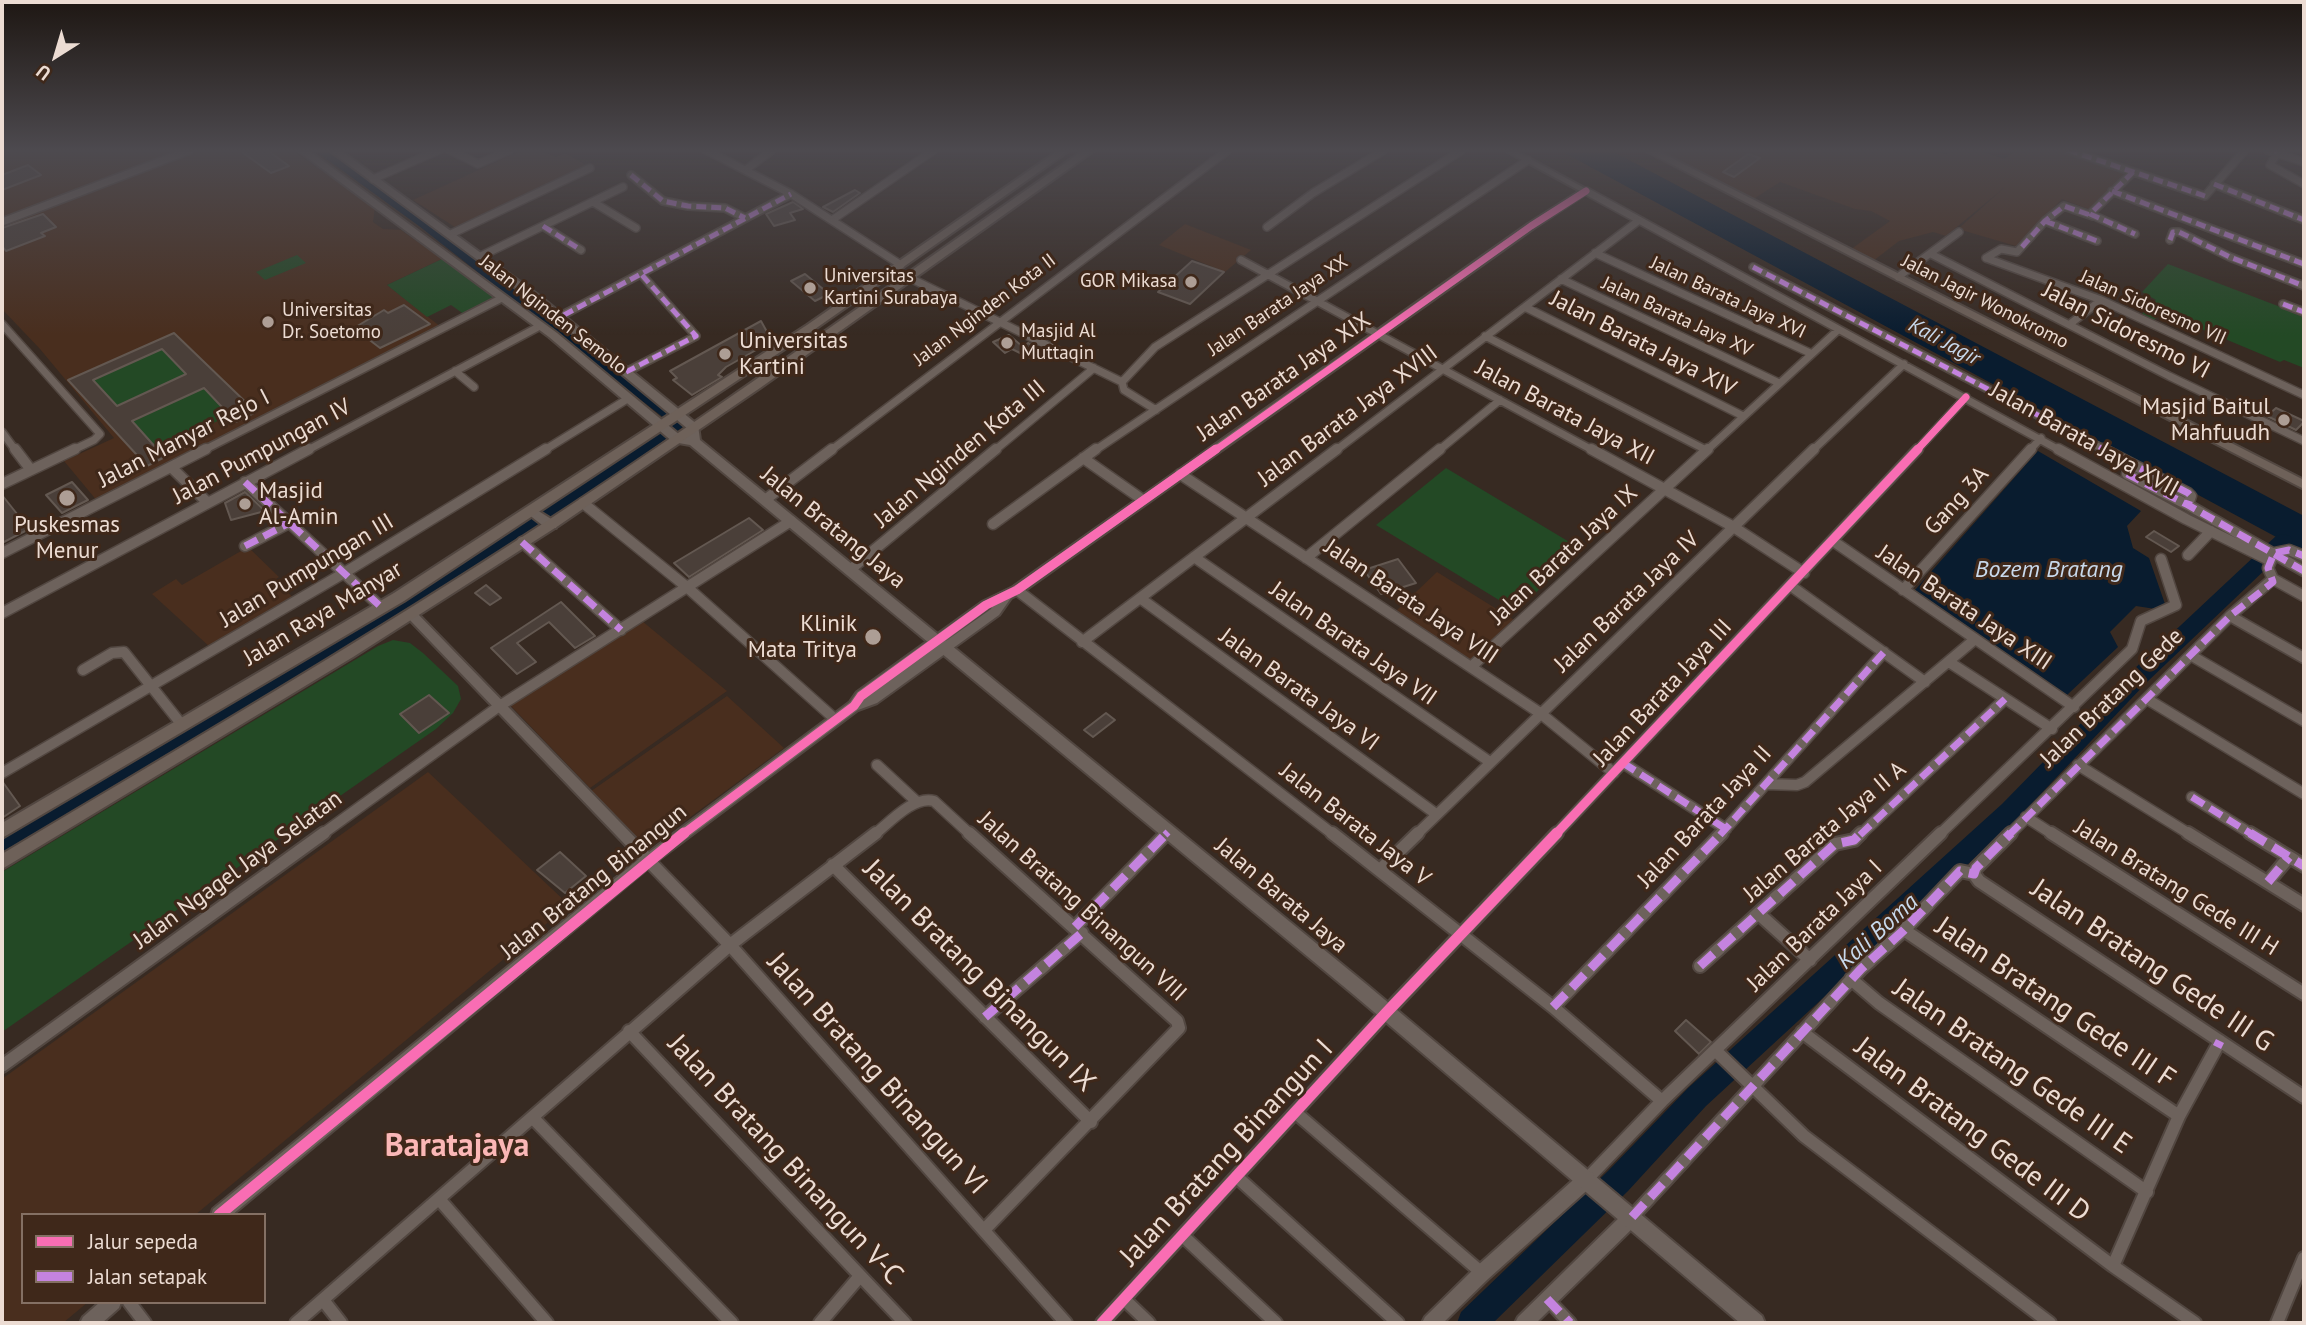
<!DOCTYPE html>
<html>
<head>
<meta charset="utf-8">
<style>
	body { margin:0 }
	#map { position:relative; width:2306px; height:1325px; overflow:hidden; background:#372a22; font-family:"PT Sans",sans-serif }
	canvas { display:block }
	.frame { position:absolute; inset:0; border:4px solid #ecdcd3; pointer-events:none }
	.legend { position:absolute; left:21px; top:1213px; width:245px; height:91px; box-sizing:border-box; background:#3f281a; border:2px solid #847064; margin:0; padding:9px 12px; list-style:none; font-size:21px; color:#ecdcd3 }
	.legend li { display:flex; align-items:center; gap:14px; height:35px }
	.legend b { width:35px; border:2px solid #847064 }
	.north { position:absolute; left:21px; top:21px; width:70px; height:70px; -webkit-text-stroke:5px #3f281a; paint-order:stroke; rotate:217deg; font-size:19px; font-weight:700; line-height:28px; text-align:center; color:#ecdcd3 }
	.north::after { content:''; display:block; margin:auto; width:24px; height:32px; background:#ecdcd3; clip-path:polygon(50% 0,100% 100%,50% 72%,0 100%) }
</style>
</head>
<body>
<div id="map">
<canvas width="2306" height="1325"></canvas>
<div class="frame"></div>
<ul class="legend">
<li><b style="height:9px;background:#f96db3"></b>Jalur sepeda</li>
<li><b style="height:9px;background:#c483df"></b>Jalan setapak</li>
</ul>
<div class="north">U</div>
</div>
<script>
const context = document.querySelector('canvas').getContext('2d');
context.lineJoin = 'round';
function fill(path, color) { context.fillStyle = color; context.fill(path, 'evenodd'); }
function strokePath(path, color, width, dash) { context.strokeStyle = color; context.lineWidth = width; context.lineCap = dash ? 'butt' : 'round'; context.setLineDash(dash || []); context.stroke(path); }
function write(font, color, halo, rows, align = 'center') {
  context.font = font + ' "PT Sans",sans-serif'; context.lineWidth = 6; context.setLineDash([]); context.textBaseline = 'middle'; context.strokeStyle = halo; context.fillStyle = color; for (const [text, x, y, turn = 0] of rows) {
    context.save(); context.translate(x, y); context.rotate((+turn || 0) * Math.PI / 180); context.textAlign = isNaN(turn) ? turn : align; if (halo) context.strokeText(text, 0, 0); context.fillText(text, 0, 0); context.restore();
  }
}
fill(new Path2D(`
	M2,150H292L375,207L373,222L383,229L401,230L442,259L387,285L441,327L98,502L64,461L114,438L40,349L2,309Z
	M522,150H542L555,157L565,153L588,166L458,229L413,200Z
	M1658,150H1929L1946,154L1951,150H1979L2004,159L2016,150H2065L2131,173L2093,211L2062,199L2016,246L1958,229L2005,187L1946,236L1933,232L1899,241L1873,261L1850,250L1890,221L1871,211L1855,209L1780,182L1752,200Z
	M1185,224L1251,250L1225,272L1159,245Z
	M248,547L279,577L276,579L294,599L211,648L152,594L176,579L182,585Z
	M1437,572L1516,621L1471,662L1396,611Z
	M642,621L727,691L590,788L510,705Z
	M727,696L784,748L643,852L587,794Z
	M428,772L569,905L195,1215H23V1302H88L63,1323H2V1079Z`), '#492e1e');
fill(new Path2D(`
	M297,255L306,263L265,280L256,272Z
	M442,259L496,299L465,315L451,305L427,317L387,285Z
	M2168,264L2304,316V368L2284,360L2280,362L2163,313L2151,322L2140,316L2156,300L2142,292Z
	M162,349L186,374L117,406L93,380Z
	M204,388L230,415L158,450L132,422Z
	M1446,468L1581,549L1517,611L1376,525Z
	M393,640L410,643L423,653L458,686L461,699L453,713L436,729L2,1032V872L378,646Z`), '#234925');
fill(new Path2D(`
	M1559,150H1610L2304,516V552Z
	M2038,451L2141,511L2127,526L2133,548L2149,558L2165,604L2162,610L2136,606L2110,632L2118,647L2067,695L1915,590Z`), '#091c2f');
fill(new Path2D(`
	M314,150H330L429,220L690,422L556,517L222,727L2,857V835C227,702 452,568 669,422L419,226Z
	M2283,534L2290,536L2293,541L2290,546L2147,682L2018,818L1706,1106L1628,1191L1493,1323H1457L1461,1312L1608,1171L1688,1088L2002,804L2133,670L2276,536Z`), '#091c2f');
const building = new Path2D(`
	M239,150H267L289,166L271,173Z
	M1748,154L1760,158L1734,177L1723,172Z
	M28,165L41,175L2,190V175Z
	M855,190L860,193L833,212L823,207Z
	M793,202L803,209L790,213L795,220L774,226L766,214Z
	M43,214L56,227L41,233L45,236L6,251L2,246V228Z
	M1192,261L1224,272L1190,304L1158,292Z
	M805,274L829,294L815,301L791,281Z
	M404,305L430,324L380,348L354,328L384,310L388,313Z
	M761,321L772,341L726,367L718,375L722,377L692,395L673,380L677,378L670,371Z
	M174,333L256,412L236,422L204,388L132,421L158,450L191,434L195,442L147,466L68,380ZM162,349L186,374L117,406L93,380Z
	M1009,335L1023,347L1028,343L1039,349L1031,354L1034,356L1032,359L1012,349L1005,353L993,342Z
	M2276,408L2304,421V422L2296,430L2267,416Z
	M72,482L88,500L62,513L46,495Z
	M245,492L265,511L231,520L225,503Z
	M2,495L29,529L2,543Z
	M749,518L763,530L689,577L674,563Z
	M2154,531L2179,546L2171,552L2146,537Z
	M1398,559L1416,583L1381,594L1364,570Z
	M486,585L501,598L490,605L475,593Z
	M561,602L595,636L575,648L549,622L517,643L536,662L517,674L491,648Z
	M429,695L449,713L419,733L400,714Z
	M1106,713L1115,720L1093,737L1084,730Z
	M2,781L20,806L2,818Z
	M560,852L586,876L565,893L537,870Z
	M1686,1020L1711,1042L1699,1054L1675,1031Z`);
fill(building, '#4a3f39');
strokePath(building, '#635851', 2);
const minorFar2 = new Path2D(`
	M450,150L478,164L510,150
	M706,150L791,194L901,265
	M2068,150L2205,196L2245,150
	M2267,150L2304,162
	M2277,153L2270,165L2304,184
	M747,169L772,150
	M2133,172L2090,214L2135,234
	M631,175L663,201L688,206L725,208L745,218
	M373,179L439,150
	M2214,184L2304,220
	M1586,191L2061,451
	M2112,191L2304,264
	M593,202L636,228
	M832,220L934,150
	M2045,221L2097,241
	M2,222L190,150
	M543,226L581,250
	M1267,227L1313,193L1384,150
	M451,234L590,168
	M2170,240L2173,232H2179L2230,257L2304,286
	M1595,253L1810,353
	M1931,254L2169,376L2304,441
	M481,256L623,187
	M1986,258L2101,300L2304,395
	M1986,258L2001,249L2017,252L2045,221L2064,206L2093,216
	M1241,260L1594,451
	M1753,267L2107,451
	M1898,277L1959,232
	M910,278L1122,382L1124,390L1156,410
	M1561,279L1779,383
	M2283,304L2304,312
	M1525,307L1743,416
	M559,317L791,194
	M2,324L100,434L94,440L71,451
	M2070,324L2101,300
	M1485,336L1706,450
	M455,371L474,387
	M626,372L696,336L641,274
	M1122,382L1155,347L1462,150
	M2,432L16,451
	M202,451L502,298
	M306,451L540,326
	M543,451L629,398
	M830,451L1228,150
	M994,451L1094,368
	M1094,451L1528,160
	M1335,451L1638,221
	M1438,451L1500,400
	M1706,451L1838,330
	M1812,451L1904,364
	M1916,451L1966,397
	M2029,451L2041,438`);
const minorFar1 = new Path2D(`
	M15,449L31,470
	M1591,449L1732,526L1804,573
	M2058,449L2186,519L2269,560
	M2103,449L2188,493L2191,496L2188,505
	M1083,458L1143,500
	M171,467L207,502
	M1180,474L1540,713L1614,773
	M2127,474L2188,505L2304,571
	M245,482L381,607
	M2,484L75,449
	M765,500L832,449
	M583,503L688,588L836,720
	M993,524L1096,449
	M1833,541L2074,707
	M522,542L621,630
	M245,546L291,522
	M2,553L206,449
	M2188,555L2211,531
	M2304,556L2289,550L2274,553L2268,568L2273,579L2304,596
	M1194,557L1490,762
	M1306,558L1440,449
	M851,569L996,449
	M1791,586L1925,682
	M1017,590L1334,835
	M1903,590L2031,449
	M1140,598L1436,814
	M2,613L309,449
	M2230,616L2304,658
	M1082,642L1337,449
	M2192,656L2304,721
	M1949,662L2052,729
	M1471,667L1708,449
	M83,670L112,653L124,652L182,725
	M2147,699L2304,794
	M1623,763L1726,829
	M877,765L917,802
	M2078,765L2191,835
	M2,773L344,573L546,449
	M1766,784L1797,785L1805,782L1974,640
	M2192,797L2253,835
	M2026,817L2054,835
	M321,835L498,707L791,521
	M874,835C889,823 914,795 934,801L971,835
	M1165,835L1168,832
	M1416,835L1814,449
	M1555,835L1918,449
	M1720,835L1884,652
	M1860,835L2005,699
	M1939,835L2132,649L2141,621L2176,605L2161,559
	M2009,835L2230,616L2273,579`);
const minor = new Path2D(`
	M969,833L1177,1021L1179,1028L984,1230
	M1332,833L1553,1007L1662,1101
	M2051,833L2304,994
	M2188,833L2304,905
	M2250,833L2304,866
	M648,860L730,945L1066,1323
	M833,865L1091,1122
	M1380,870L1418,833
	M1974,874L1976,868L2011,833
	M1974,874L1979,881L2304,1097
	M2268,882L2289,857
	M1759,914L1810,960
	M1075,927L1167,833
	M1904,930L2179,1116
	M1700,966L1835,844L1854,840L1861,833
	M1851,979L1879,1003L2147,1192
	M1553,1007L1722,833
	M985,1017L1082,933
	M629,1031L905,1323
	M1802,1032L2113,1266L2195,1323
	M1715,1050L1804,1136L2050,1323
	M2,1066L324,833
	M1296,1113L1482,1273
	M533,1118L732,1323
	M1237,1177L1398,1323
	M1587,1179L1662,1101L1941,833
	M439,1199L547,1323
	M1632,1217L1861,969L1904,930L1960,871L1974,874
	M1183,1236L1276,1323
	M2113,1266L2179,1116L2220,1041
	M1124,1299L1149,1323
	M1547,1299L1570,1323
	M323,1300L341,1323
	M129,1302L145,1323
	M296,1323L730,945L876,833
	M820,1323L860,1276
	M1102,1323L1386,1013L1557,833
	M2277,1323L2304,1258`);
const tertiary = new Path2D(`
	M1504,150H1514L1590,191L1534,228L1021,593L1011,598L999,615L877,703L858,710L653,864L232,1215H211L213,1209L639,859L408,618L406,615L408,612H416L649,852L850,702L857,692L982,602L1013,587L1528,224L1580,191ZM992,607L991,609L936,648L990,608Z
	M1587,1171L1593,1173L1595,1179L1593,1185L1488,1279L1443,1323H1422L1425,1317L1476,1267L1581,1173Z
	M1632,1209L1638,1211L1640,1217L1638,1223L1536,1323H1515L1518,1317L1626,1211Z
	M100,1302H121L119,1308L102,1323H80L83,1317Z`);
const secondary = new Path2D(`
	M297,150H308L557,333L681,436L688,437V429L533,301L329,150H340L541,297L698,425L700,440L1366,984L1762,1316L1765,1323H1740L1354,995L690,445L673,442L549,337Z
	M532,507L556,522L557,525L556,528H546L528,514L526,511L528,508Z`);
const primary = new Path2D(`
	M1059,150H1070L815,329L404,601L2,838V823L394,593L807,325Z
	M1084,150H1095L760,388L558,526L353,657L2,869V854C186,744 371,636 550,519C731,400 906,273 1084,150Z
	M1644,150H1656L2304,480V489Z`);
strokePath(minorFar2, '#524741', 10);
strokePath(minorFar1, '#524741', 13);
strokePath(minor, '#524741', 16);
strokePath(tertiary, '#524741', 4);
strokePath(secondary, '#524741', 4);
strokePath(primary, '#524741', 4);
strokePath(minorFar2, '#6d625c', 7);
strokePath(minorFar1, '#6d625c', 10);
strokePath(minor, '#6d625c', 12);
fill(tertiary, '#6d625c');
fill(secondary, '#6d625c');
fill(primary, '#6e6159');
strokePath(new Path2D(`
	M2068,150L2205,196
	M2274,152L2277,150
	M2133,172L2090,214L2135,234
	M631,175L663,201L688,206L725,208L745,218
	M2214,184L2304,220
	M2112,191L2304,264
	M2045,221L2097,241
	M543,226L581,250
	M2170,240L2173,232H2179L2230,257L2304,286
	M2022,247L2045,221L2064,206L2093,216
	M1753,267L2107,451
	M2283,304L2304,312
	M564,315L791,194
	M626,372L696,336L641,274`), '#c483df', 5, [10, 5]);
strokePath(new Path2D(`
	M2103,449L2188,493L2191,496L2188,505
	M2127,474L2188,505L2304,571
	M245,482L381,607
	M522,542L621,630
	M245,546L291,522
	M1623,763L1726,829
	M2192,797L2253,835
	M1165,835L1168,832
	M1720,835L1884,652
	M1860,835L2005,699
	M2009,835L2230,616L2273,582L2268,568L2274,553L2289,550L2304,556`), '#c483df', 7, [14, 7]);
strokePath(new Path2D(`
	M2250,833L2304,866
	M2268,882L2289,857
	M1075,927L1167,833
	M1700,966L1835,844L1854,840L1861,833
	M1553,1007L1722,833
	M985,1017L1082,933
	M2217,1047L2220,1041
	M1632,1217L1861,969L1904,930L1960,871L1974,874L1976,868L2011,833
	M1547,1299L1570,1323`), '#c483df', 9, [18, 9]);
strokePath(new Path2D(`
	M1214,451L1531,226L1586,191
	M1916,451L1966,397`), '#f96db3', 7);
strokePath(new Path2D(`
	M682,835L854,706L861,696L986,605L1017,590L1216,449
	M1555,835L1918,449`), '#f96db3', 9);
strokePath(new Path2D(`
	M219,1215L684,833
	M1102,1323L1386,1013L1557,833`), '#f96db3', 11);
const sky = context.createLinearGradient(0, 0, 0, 335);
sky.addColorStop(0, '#1e1713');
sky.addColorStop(0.45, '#4d4a4f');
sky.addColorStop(1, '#4d4a4f00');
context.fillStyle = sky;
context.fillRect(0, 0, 2306, 335);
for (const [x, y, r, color] of [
	[1191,282,7,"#ad9e95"],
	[810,288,7,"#ad9e95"],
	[268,322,7,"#ad9e95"],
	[1007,343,7,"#ad9e95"],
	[725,354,7,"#ad9e95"],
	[2284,420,7,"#ad9e95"],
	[67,498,9,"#ad9e95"],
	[245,504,7,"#ad9e95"],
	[873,637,9,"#ad9e95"]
]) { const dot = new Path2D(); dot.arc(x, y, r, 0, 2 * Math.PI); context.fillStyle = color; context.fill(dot); strokePath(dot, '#3f281a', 2.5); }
write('19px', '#ecdcd3', '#3f281a', [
	["Universitas",824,277],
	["Kartini Surabaya",824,299],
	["GOR Mikasa",1177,282,"right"],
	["Universitas",282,311],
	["Dr. Soetomo",282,333],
	["Masjid Al",1021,332],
	["Muttaqin",1021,354]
], 'left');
write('19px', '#ecdcd3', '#3f281a', [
	["Jalan Barata Jaya XVI",1728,298,25],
	["Jalan Jagir Wonokromo",1985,302,27],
	["Jalan Barata Jaya XX",1278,306,-34],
	["Jalan Sidoresmo VII",2153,308,24],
	["Jalan Nginden Kota II",985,310,-37],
	["Jalan Nginden Semolo",553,315,38],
	["Jalan Barata Jaya XV",1677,317,25]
]);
write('italic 21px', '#c8d9ec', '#3f281a', [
	["Kali Jagir",1944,342,28]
]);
write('23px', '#ecdcd3', '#3f281a', [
	["Jalan Sidoresmo VI",2126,331,27],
	["Jalan Barata Jaya XIV",1643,344,27],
	["Jalan Barata Jaya XIX",1284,377,-35],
	["Jalan Barata Jaya XII",1565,413,28],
	["Jalan Barata Jaya XVIII",1348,416,-37],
	["Jalan Manyar Rejo I",184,439,-27],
	["Jalan Barata Jaya XVII",2084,440,29],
	["Jalan Pumpungan IV",262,452,-28],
	["Jalan Nginden Kota III",960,454,-40],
	["Gang 3A",1957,501,-48],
	["Jalan Bratang Jaya",833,528,39],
	["Jalan Barata Jaya IX",1564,555,-43],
	["Jalan Pumpungan III",307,571,-31],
	["Jalan Barata Jaya VIII",1411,602,34],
	["Jalan Barata Jaya IV",1627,602,-44],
	["Jalan Barata Jaya XIII",1964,608,34],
	["Jalan Raya Manyar",323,614,-31],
	["Jalan Barata Jaya VII",1353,644,35],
	["Jalan Barata Jaya VI",1299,690,36],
	["Jalan Barata Jaya III",1663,693,-47],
	["Jalan Bratang Gede",2112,698,-44],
	["Jalan Barata Jaya II",1705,817,-47],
	["Jalan Barata Jaya V",1355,825,38],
	["Jalan Barata Jaya II A",1825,832,-40],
	["Jalan Ngagel Jaya Selatan",238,870,-36],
	["Jalan Bratang Binangun",594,882,-39],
	["Jalan Bratang Gede III H",2176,888,32],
	["Jalan Barata Jaya",1281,896,40],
	["Jalan Bratang Binangun VIII",1082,907,42],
	["Jalan Barata Jaya I",1815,926,-44]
]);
write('23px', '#ecdcd3', '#3f281a', [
	["Universitas",739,341],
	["Kartini",739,367],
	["Masjid Baitul",2270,407,"right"],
	["Mahfuudh",2270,433,"right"],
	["Masjid",259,491],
	["Al-Amin",259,517],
	["Puskesmas",67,525,"center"],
	["Menur",67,551,"center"],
	["Klinik",857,624,"right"],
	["Mata Tritya",857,650,"right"]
], 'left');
write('italic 24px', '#c8d9ec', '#3f281a', [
	["Bozem Bratang",2049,570],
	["Kali Boma",1878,932,-42]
]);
write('28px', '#ecdcd3', '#3f281a', [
	["Jalan Bratang Gede III G",2152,966,34],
	["Jalan Bratang Binangun IX",979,976,45],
	["Jalan Bratang Gede III F",2055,1003,34],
	["Jalan Bratang Gede III E",2012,1067,35],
	["Jalan Bratang Binangun VI",877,1074,48],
	["Jalan Bratang Gede III D",1972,1130,37],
	["Jalan Bratang Binangun I",1227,1153,-47],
	["Jalan Bratang Binangun V-C",785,1160,47]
]);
write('bold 32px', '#fbb7b6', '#3f281a', [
	["Baratajaya",457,1147]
]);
</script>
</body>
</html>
